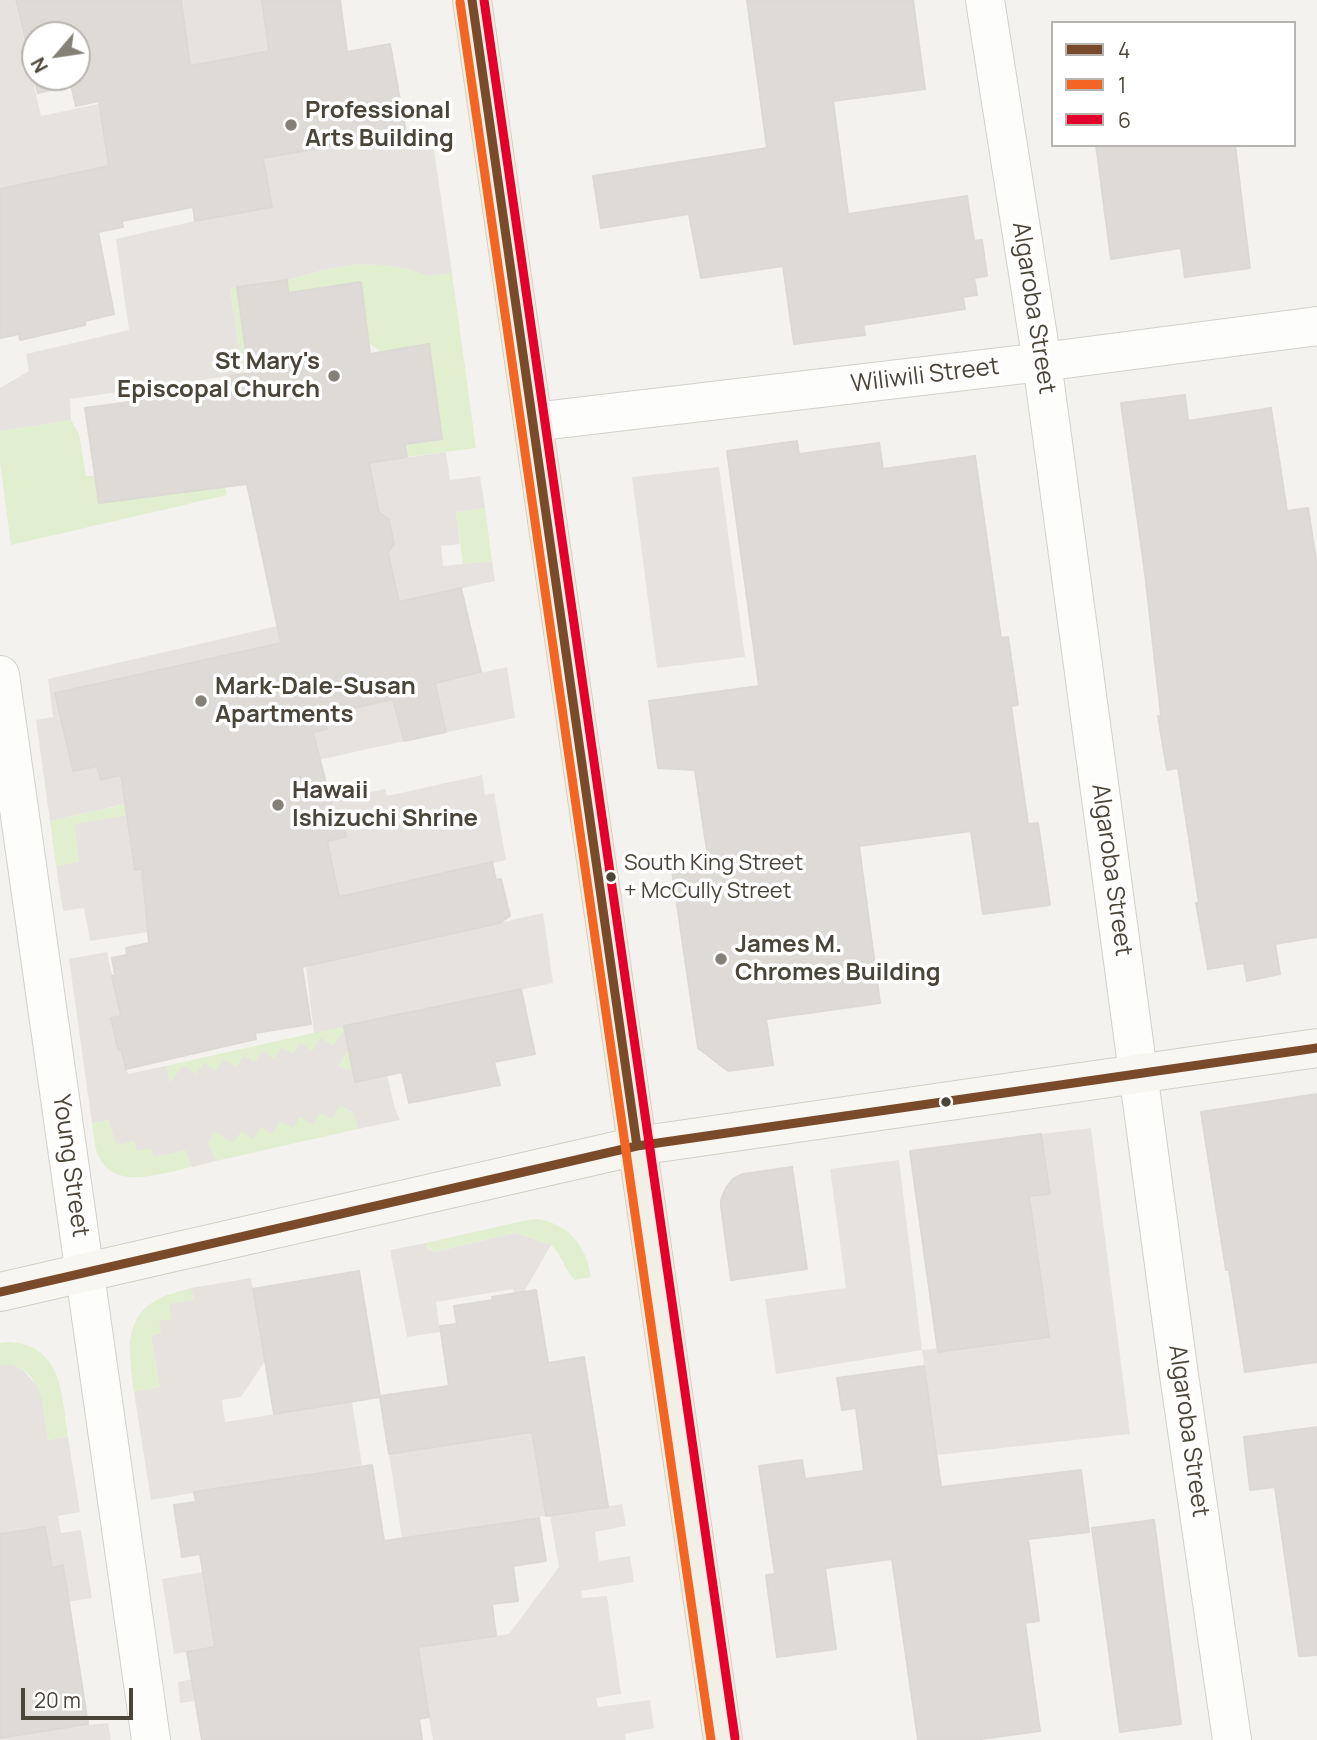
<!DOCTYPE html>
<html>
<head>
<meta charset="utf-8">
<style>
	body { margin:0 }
	#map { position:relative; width:1317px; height:1740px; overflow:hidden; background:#f4f2ee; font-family:Manrope,sans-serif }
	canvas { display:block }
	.legend { position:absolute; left:1051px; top:21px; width:245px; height:126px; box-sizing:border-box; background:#fff; border:2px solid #b7b4b0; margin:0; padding:9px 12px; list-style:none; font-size:21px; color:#4b4439 }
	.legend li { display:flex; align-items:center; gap:14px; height:35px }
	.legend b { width:35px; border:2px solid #b7b4b0 }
	.north { position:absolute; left:21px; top:21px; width:70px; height:70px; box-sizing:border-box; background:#fff; border:2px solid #b7b4b0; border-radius:50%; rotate:241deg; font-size:19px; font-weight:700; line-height:28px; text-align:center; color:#4b4439 }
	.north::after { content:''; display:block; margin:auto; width:24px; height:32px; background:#868178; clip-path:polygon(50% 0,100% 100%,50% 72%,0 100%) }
	.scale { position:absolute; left:21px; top:1688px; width:112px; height:32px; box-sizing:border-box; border:4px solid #4b4439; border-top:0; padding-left:9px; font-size:21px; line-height:24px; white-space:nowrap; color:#4b4439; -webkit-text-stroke:5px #fff; paint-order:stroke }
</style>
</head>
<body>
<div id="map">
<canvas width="1317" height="1740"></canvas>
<ul class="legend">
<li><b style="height:9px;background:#7a4b2a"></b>4</li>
<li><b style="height:9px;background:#f26522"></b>1</li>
<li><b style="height:9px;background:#e4002b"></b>6</li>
</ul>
<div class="north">N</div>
<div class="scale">20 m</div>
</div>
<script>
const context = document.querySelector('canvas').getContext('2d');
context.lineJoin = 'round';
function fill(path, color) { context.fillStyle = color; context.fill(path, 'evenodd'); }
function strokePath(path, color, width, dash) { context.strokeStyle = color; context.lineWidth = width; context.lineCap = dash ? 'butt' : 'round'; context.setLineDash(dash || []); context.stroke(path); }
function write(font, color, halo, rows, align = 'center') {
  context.font = font + ' Manrope,sans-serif'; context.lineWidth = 7; context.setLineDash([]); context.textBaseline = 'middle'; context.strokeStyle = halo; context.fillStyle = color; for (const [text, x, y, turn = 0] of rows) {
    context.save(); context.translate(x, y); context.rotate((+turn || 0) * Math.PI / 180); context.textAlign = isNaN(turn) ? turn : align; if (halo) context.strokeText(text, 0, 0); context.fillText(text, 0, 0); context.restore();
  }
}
fill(new Path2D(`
	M359,264L383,265L408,269L428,276L452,273L476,448L407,457L405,444L442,439L429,344L381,352L369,343L360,282L288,293L287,280L327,269Z
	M237,287L247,356L305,364L243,374L230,288Z
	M71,420L79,434L86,476H95L99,503L225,487L227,495L11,545L0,462V431Z
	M485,508L492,561L463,564L456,512Z
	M126,804L128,815L79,862L56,866L50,821Z
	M366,1021L373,1054L353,1071L345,1069L337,1064L333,1046L236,1068L196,1075L170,1084L166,1066Z
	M340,1105L353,1113L358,1129L216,1161L208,1143L215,1132L241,1131L280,1121L320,1113Z
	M109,1120L114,1140L122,1143L134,1140L151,1148L185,1150L192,1167C162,1173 114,1192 98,1155C94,1146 94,1134 92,1123Z
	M537,1219C569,1224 586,1245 591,1277L575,1280C564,1271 563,1255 551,1245L515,1233L435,1252L428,1248L426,1243L527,1220Z
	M191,1288L194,1300L172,1319L161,1333L151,1336L160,1387L134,1392C130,1359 121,1320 155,1301C166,1294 179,1292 191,1288Z
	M9,1342C63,1345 62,1395 68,1437L48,1440C44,1411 42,1361 0,1365V1343Z`), '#e1eecf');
fill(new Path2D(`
	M0,0H15L41,116L103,103V129L109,166L0,189Z
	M181,0H262L269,51L235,57L238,74L192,84Z
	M431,129L452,273L428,276L408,269L383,265L359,264L327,269L287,280L230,288L243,374L70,399L71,420L0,431V388L29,371L26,354L129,330L116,239L195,221L272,207L263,158Z
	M446,452L450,480L480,476L485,508L456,512L460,544L441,546L443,566L492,561L495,581L399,602L388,553L394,544L389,520L379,512L369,463Z
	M719,467L745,657L657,668L632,477Z
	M342,611L366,698L507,667L515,718L372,748L50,821L36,720L53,717L48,679Z
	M482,775L485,795L494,793L506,860L339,897L327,841L345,837L333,811L330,801L385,789L387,796Z
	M128,815L135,869H142L148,932L90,941L84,908L63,911L56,866L79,862L75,824Z
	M543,913L553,983L314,1033L305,959L348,957Z
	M107,952L121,1016L111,1019L118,1050L121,1049L128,1074L166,1066L170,1083L183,1066L196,1074L204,1063L215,1071L224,1060L236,1067L244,1056L254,1062L263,1051L274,1059L282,1047L293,1054L300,1043L312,1051L321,1038L333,1046L343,1032L354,1041L338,1065L345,1069L387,1075L395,1109L400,1120L358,1129L353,1113L340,1105L332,1119L320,1113L313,1125L300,1117L293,1128L280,1121L272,1134L261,1127L253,1139L241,1131L233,1143L215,1132L208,1143L216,1161L192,1167L185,1150L154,1157L151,1148L137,1151L134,1141L118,1145L114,1140L109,1120L92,1123L69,959Z
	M1091,1128L1130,1434L937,1455L922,1350L776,1374L765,1299L846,1288L830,1169L899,1160L922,1350L1049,1337L1029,1196L1050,1193L1041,1134Z
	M515,1233L551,1245L524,1292L514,1293L513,1289L436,1302L440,1332L407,1337L390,1250L426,1243L428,1249L435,1252Z
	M251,1278L265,1361L241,1397L222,1400L225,1422L352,1402L362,1465L151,1500L134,1392L160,1387L151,1336L161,1333L159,1321L172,1319L169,1304L194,1300L191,1288Z
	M8,1364L15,1366L23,1370L37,1386L42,1400L48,1440L68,1437L80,1512L58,1516L61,1533L81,1530L92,1598L0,1612V1365Z
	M532,1432L545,1516L402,1538L389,1454Z
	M622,1504L626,1526L595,1532L599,1561L630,1556L634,1582L581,1591L582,1598L607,1596L621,1694L596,1698L598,1707L650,1700L654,1728L625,1734L626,1740H433L429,1717L287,1740H202L195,1701L180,1703L178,1682L192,1679L187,1652L174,1654L162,1579L203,1572L215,1646L418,1647L496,1636L509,1634L559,1567L550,1516Z
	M108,1723L111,1740H0V1738L56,1728Z`), '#e6e3df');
const building = new Path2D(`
	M16,0H181L190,66L269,51L262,0H340L347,52L390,44L406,133L263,158L272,207L195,221L193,207L122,221L123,227L98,232L114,314L85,321V325L20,340L19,334L0,338V189L109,166L99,101L76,106L71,85L38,93ZM35,35H77V77H35Z
	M747,0H913L925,89L833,101L848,214L967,196L974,241L982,240L987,276L974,278L977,295L963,297L965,309L863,325L865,335L794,344L783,266L701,278L689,214L601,228L593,176L767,148Z
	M1096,145H1235L1250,268L1185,277L1181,248L1111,259Z
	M287,280L288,293L361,282L370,354L429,344L442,439L405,444L407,457L369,463L379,512L389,520L394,544L388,553L399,602L461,588L481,672L435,683L446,732L404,741L393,699L324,715L327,729L313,732L333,811L340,810L346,837L327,841L339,897L492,862L496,880L501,879L510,916L500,923L302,967L311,1024L255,1033L256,1039L126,1069L121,1049L118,1050L111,1018L121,1016L112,976L115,975L112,958L127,955L126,948L149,943L142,869L135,870L121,775L101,780L97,766L73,771L55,693L281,643L247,484L99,503L85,408L228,389L226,377L249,373L237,287Z
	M1185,395L1188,421L1271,408L1287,511L1308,508L1317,567V937L1275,944L1280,974L1247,981L1244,963L1208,969L1196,903H1199L1178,768L1167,770L1158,716H1161L1145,573L1121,403Z
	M797,441L799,454L879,443L883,469L975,456L1001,638L1008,637L1018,705L1011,706L1028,824L1038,823L1050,905L983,914L971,831L859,846L880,1003L766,1019L773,1065L728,1071L698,1048L672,870L709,864L695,770L658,768L649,701L759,686L727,451Z
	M521,989L535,1054L494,1062L500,1085L409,1103L402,1072L355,1082L344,1026Z
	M1317,1094V1362L1245,1372L1229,1270H1226L1201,1112Z
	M1041,1134L1050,1194L1029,1196L1049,1337L938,1352L910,1151Z
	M792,1167L807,1269L731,1280L721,1206V1200L726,1188L733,1179L743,1174Z
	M359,1271L380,1396L449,1386L440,1326L457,1324L454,1306L493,1300L492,1297L536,1290L548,1363L584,1357L608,1507L546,1516L532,1432L389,1454L380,1397L274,1414L253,1289Z
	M924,1366L941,1487L1081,1470L1089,1532L1028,1539L1039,1621L1025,1623L1040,1731L974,1740H918L892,1559L825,1568L836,1649L777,1657L766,1575L775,1574L759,1466L802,1460L805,1479L864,1471L856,1408L842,1410L837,1378Z
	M1317,1427V1655L1299,1656L1275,1487L1250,1490L1244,1437Z
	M372,1465L384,1541L539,1518L546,1561L513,1566L518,1601L492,1604L496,1636L418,1647L429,1717L419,1719L422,1740H202L187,1652L215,1647L200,1554L182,1557L174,1505L196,1502L194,1492Z
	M1154,1520L1181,1724L1120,1732L1092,1528Z
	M45,1527L52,1568L63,1565L88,1724L0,1738V1534Z`);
fill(building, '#dedbd6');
strokePath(building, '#dcd9d4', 2);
const street = new Path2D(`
	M985,0L1042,362L1178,1368L1232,1740
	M533,422L1042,362L1317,326
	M0,675L151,1740`);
const secondary = new Path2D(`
	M0,1292L637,1146L1317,1048`);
const primary = new Path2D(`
	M472,0L723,1740`);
strokePath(street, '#d2d0cb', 40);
strokePath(secondary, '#d3cfc5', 40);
strokePath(primary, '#d6cebb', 40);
strokePath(street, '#fdfdfc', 38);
strokePath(secondary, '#f7f6f1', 38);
strokePath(primary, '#f2efe6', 38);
strokePath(new Path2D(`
	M472,0L637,1146
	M0,1292L637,1146L1317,1048`), '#7a4b2a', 9);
strokePath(new Path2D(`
	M460,2L711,1740`), '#f26522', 9);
strokePath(new Path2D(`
	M484,0L735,1738`), '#e4002b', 9);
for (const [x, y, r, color] of [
	[291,125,7,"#868178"],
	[334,376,7,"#868178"],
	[201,701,7,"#868178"],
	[278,805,7,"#868178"],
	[611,877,6,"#4b4439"],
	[721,959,7,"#868178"],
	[946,1102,6,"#4b4439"]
]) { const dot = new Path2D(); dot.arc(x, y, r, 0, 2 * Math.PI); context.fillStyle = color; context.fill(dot); strokePath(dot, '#fff', 2.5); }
write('22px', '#4b4439', '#fff', [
	["South King Street",624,864],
	["+ McCully Street",624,892]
], 'left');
write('bold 24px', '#4b4439', '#fff', [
	["Professional",305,111],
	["Arts Building",305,139],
	["St Mary's",320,362,"right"],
	["Episcopal Church",320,390,"right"],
	["Mark-Dale-Susan",215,687],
	["Apartments",215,715],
	["Hawaii",292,791],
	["Ishizuchi Shrine",292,819],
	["James M.",735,945],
	["Chromes Building",735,973]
], 'left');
write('24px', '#4b4439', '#fff', [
	["Algaroba Street",1033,308,81],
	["Wiliwili Street",925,376,-7],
	["Algaroba Street",1111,870,82],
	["Young Street",70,1166,82],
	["Algaroba Street",1188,1431,82]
]);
</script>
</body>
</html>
